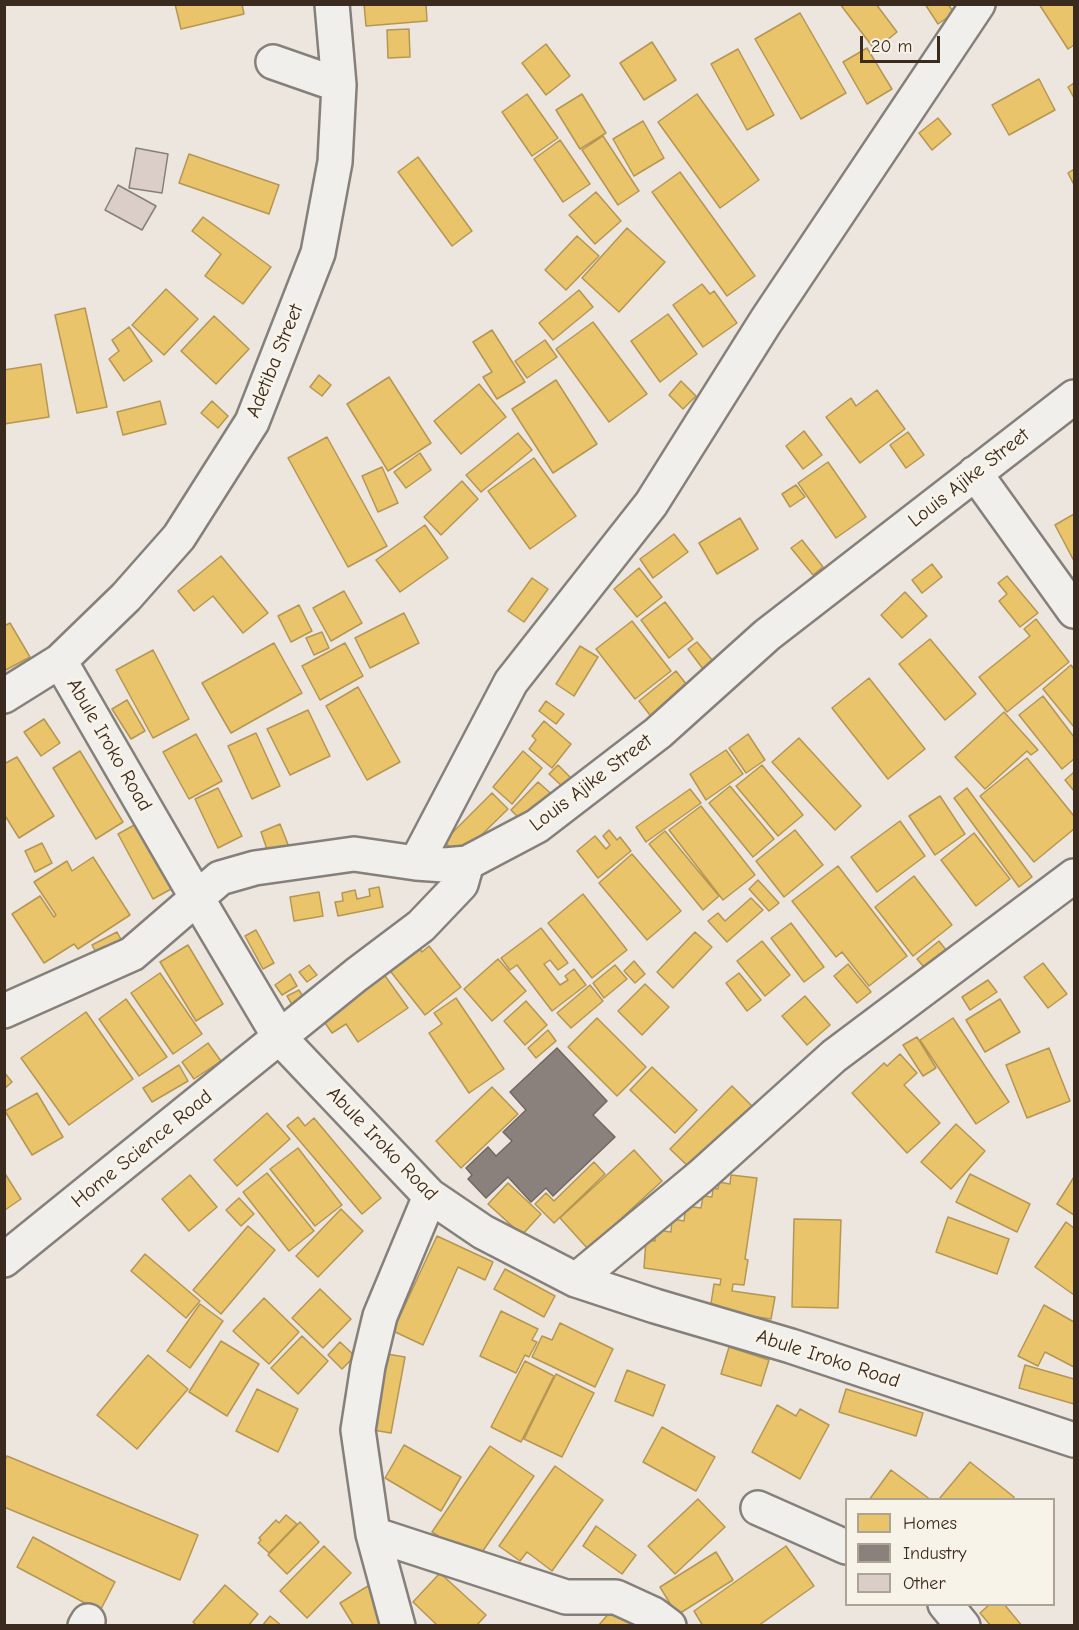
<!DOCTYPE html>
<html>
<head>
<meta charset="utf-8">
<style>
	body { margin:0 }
	#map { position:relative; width:1079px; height:1630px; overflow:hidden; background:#ede6df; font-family:"Comic Neue",sans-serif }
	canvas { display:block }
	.frame { position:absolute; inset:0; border:6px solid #3b2a1e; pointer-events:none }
	.legend { position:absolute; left:845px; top:1498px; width:210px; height:108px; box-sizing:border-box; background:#f7f3e8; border:2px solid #aca397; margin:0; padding:8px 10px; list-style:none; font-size:18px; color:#3b2a1e }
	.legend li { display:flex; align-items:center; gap:12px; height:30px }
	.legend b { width:30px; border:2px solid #aca397 }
	.scale { position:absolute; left:860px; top:36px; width:80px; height:27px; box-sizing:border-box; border:3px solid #3b2a1e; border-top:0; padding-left:8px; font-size:18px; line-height:21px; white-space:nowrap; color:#3b2a1e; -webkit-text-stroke:4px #f7f3e8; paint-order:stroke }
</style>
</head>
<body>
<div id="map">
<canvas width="1079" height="1630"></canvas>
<div class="frame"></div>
<ul class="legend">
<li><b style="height:16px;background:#e9c46a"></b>Homes</li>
<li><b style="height:16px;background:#8a817c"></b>Industry</li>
<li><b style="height:16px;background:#dbcdc7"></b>Other</li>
</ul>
<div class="scale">20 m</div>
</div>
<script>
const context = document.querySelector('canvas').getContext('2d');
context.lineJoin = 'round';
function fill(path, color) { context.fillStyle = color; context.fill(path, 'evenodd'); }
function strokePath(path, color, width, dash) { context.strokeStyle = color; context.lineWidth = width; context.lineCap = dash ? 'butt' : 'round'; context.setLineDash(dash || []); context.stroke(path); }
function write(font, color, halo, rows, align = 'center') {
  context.font = font + ' "Comic Neue",sans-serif'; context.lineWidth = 6; context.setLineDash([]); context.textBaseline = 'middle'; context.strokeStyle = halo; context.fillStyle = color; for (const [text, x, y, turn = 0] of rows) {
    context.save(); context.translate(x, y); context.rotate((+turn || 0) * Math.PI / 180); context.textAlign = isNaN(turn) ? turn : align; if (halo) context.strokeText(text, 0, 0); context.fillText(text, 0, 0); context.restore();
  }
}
const homes = new Path2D(`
	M175,4H242L244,14L181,29Z
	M364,4H426L427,21L366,26Z
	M840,4H876L897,32L875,50Z
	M925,4H948L954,13L938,24Z
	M1039,4H1074V45L1068,49Z
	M800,13L846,93L801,119L755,39Z
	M409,29L410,57L388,58L387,30Z
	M652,42L676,80L644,100L620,63Z
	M546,44L570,76L546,95L522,63Z
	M867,48L892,89L867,104L843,62Z
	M738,49L774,115L747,130L711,64Z
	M1039,79L1055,110L1009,135L992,105Z
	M1074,83V98L1068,87Z
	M527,94L558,138L532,156L502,112Z
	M582,94L606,133L580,149L556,110Z
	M697,94L759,180L720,208L658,122Z
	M938,118L951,134L932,150L919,133Z
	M643,121L664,158L634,176L613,139Z
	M603,136L639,191L618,205L582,150Z
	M560,140L590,184L563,202L534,159Z
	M189,154L279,185L269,214L179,183Z
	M418,157L472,231L452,246L398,172Z
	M1074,169V185L1068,173Z
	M680,172L755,276L727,296L652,192Z
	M596,192L621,221L595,244L569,215Z
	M203,217L271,267L243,304L205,276L221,254L192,231Z
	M627,228L665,262L619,312L582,278Z
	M577,236L599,256L566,290L545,270Z
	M702,284L710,294L714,291L737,323L703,347L673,305Z
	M166,289L198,319L164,355L132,325Z
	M579,290L593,307L553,340L539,323Z
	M85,308L107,407L77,413L55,315Z
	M668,314L697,354L660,382L631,341Z
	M214,316L249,349L216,384L181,351Z
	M593,322L647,394L609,422L556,349Z
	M129,327L152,361L124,381L109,359L119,351L112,340Z
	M492,330L525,382L497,399L483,377L492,372L473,342Z
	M545,340L557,357L527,378L515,361Z
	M41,364L49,417L4,424V370Z
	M319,375L331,385L322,396L310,387Z
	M389,377L431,443L388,471L347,404Z
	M556,380L597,444L553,473L512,409Z
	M681,381L696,396L683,409L669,395Z
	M479,384L506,417L461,454L434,421Z
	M877,390L905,429L860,463L826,417L851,398L856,406Z
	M160,401L166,424L123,435L117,412Z
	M212,401L228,416L218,428L201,413Z
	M804,431L822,455L803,469L786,446Z
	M908,432L924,455L906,468L890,445Z
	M518,433L532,450L481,492L466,475Z
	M327,437L387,546L348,567L288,458Z
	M420,453L431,470L406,488L394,472Z
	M534,458L576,516L530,549L488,491Z
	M828,462L866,517L836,538L798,483Z
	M382,467L398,503L378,512L362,476Z
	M462,481L478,499L441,535L424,517Z
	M796,485L805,497L790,507L782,494Z
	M1074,514V561L1055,525Z
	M740,518L758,549L717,574L699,543Z
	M425,525L448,558L400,592L376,560Z
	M674,534L688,552L653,578L640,559Z
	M802,540L823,567L813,575L791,548Z
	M221,556L268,613L243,633L213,596L194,611L178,591Z
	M932,564L942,577L922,593L912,580Z
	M639,568L662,597L637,617L614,589Z
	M1007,576L1038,613L1020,627L999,601L1007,594L998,583Z
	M532,578L548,589L524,622L508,611Z
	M344,591L362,623L331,641L313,608Z
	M905,592L927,616L902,638L881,615Z
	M665,602L693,639L669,658L641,620Z
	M299,605L312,631L291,642L278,616Z
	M404,613L419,643L370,668L355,638Z
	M1036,619L1069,662L1007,712L979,677L1030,636L1024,629Z
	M632,621L671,671L635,699L596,649Z
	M4,623L6,625L10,623L30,657L4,671Z
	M322,632L329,648L314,655L306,638Z
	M930,639L976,694L945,720L899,664Z
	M697,642L713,661L703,669L688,649Z
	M274,643L302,693L231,733L202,683Z
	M345,643L363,676L320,700L302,666Z
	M580,646L598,657L574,696L556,684Z
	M153,650L189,719L153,738L116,670Z
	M1071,665L1074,669V727L1043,689Z
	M676,671L694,694L657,724L639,701Z
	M869,678L925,749L888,779L832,708Z
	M358,687L400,762L367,780L326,706Z
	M1043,696L1074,737V759L1062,769L1019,715Z
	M127,700L145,731L131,739L112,709Z
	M546,701L564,714L556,724L539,711Z
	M308,710L330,756L290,775L267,729Z
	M1004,712L1038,750L1031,755L1027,751L985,789L955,757Z
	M44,719L60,743L41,756L24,732Z
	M544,721L571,744L552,768L529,749L536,740L532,736Z
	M256,733L280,786L252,799L228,746Z
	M196,734L222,781L189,799L163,752Z
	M748,734L765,760L746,773L729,748Z
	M799,738L861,806L835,830L772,762Z
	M726,750L743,774L706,800L690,774Z
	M80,751L123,822L96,839L53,768Z
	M523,751L542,768L512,804L493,787Z
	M17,757L54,816L19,838L4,814V764Z
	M1027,758L1074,816V829L1034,862L980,796Z
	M558,765L573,780L564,788L549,774Z
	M762,765L803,815L778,836L736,786Z
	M1074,772V791L1065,780Z
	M538,782L557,799L522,821L511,810Z
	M730,786L774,839L753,857L709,803Z
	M218,788L242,836L218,848L195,799Z
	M967,788L1032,877L1019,887L954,798Z
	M690,789L701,803L646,842L636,827Z
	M492,793L508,809L459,857L444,841Z
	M940,796L965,834L935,855L909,816Z
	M701,806L755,875L723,900L669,830Z
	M900,821L925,856L877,892L851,857Z
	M138,823L173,888L153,899L118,834Z
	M280,824L289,847L269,855L261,832Z
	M609,830L617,840L620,837L631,851L598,878L577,851L595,836L606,849L610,845L603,836Z
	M795,830L823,865L784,897L756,861Z
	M665,831L719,896L703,910L649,844Z
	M974,833L1010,879L976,906L941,860Z
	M42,843L52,863L35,872L25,851Z
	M632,854L681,911L647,940L599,883Z
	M93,857L130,915L78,949L74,944L44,963L12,914L40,896L54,917L56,915L34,882L67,861L72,871Z
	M838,866L907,956L869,986L842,952L836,957L792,901Z
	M914,876L952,925L913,956L875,907Z
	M758,880L779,903L769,911L749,889Z
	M379,887L383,907L338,916L335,902L343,901L342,893L355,890L357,899L370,896L369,889Z
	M319,892L323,916L294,921L290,897Z
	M583,894L627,950L592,978L548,923Z
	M751,898L763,910L727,942L708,921L718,913L725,921Z
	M791,923L824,967L804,982L771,938Z
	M541,928L568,963L558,970L550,960L544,964L560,985L568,980L565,976L574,969L586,985L552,1011L517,965L510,970L501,958Z
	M256,930L274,963L263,969L245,936Z
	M117,932L128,952L103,965L92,945Z
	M695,932L712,947L673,988L657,972Z
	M762,941L790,975L765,996L737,961Z
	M939,941L950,955L929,973L917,959Z
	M417,944L422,952L429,946L461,987L425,1015L387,967Z
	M188,945L223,1004L196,1021L160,962Z
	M498,959L526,991L492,1021L464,989Z
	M634,961L645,974L635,983L624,971Z
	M1043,963L1067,994L1048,1008L1024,977Z
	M848,964L871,992L857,1003L834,976Z
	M309,965L317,975L307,982L299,972Z
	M615,965L627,979L604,998L593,983Z
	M160,973L202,1034L173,1054L131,993Z
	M383,973L408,1008L358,1042L346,1024L332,1033L321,1017Z
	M739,973L761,1000L747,1011L726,983Z
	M290,974L297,986L282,995L275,985Z
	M988,980L997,992L970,1010L962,997Z
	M645,984L669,1007L642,1035L618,1011Z
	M590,985L603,1001L571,1028L557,1013Z
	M299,990L306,1002L294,1008L287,996Z
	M805,996L830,1025L807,1045L782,1016Z
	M456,998L504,1069L469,1093L429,1033L442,1024L434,1013Z
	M126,999L167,1057L139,1076L99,1019Z
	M1000,999L1020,1032L985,1052L966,1020Z
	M526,1001L547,1025L525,1045L504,1021Z
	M86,1012L133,1079L69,1125L21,1058Z
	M597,1018L646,1067L617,1096L568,1047Z
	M953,1018L1009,1102L976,1124L920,1040Z
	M548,1030L556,1041L536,1058L528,1048Z
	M917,1037L936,1068L923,1076L903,1045Z
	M208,1043L221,1061L194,1079L182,1062Z
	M1049,1048L1070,1101L1027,1118L1006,1065Z
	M900,1054L917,1073L904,1085L940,1123L907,1153L852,1093L884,1063L887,1066Z
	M179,1065L188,1081L152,1102L143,1088Z
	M652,1067L697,1110L675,1133L630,1090Z
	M4,1072L12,1082L4,1089Z
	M732,1086L752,1106L691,1169L670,1149Z
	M492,1087L518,1114L461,1168L436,1141Z
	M37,1093L63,1137L32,1155L5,1111Z
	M267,1113L290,1139L237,1186L214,1160Z
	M298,1117L305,1126L314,1118L381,1198L362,1214L287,1126Z
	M956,1124L985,1151L951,1189L921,1162Z
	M298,1148L342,1205L315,1226L270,1169Z
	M634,1150L662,1181L588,1249L560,1218Z
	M594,1162L605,1174L554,1223L535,1204L546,1193L554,1201Z
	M4,1172L21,1199L5,1210L4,1209Z
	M267,1173L314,1231L289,1251L243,1192Z
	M970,1174L1030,1204L1017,1232L956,1202Z
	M190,1175L217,1207L189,1231L162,1199Z
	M731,1175L757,1178L745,1259L748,1260L744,1285L733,1284L732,1291L775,1297L771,1319L710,1310L714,1284L720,1285L721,1279L644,1268L646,1240L655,1241L656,1230L671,1232L672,1219L684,1221L686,1206L701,1208L703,1196L712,1197L713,1188L718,1189L719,1182L730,1184Z
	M1074,1177V1215L1057,1204Z
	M508,1183L541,1214L522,1235L488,1204Z
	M239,1198L254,1214L241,1226L226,1210Z
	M341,1209L363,1231L318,1277L296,1256Z
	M948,1217L1009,1239L997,1274L936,1252Z
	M794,1219L841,1220L838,1308L792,1307Z
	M1066,1222L1074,1228V1295L1035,1267Z
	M248,1226L275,1250L221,1314L193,1290Z
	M437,1236L493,1262L485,1280L458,1267L423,1345L393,1331Z
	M145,1254L200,1301L186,1318L131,1271Z
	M505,1269L555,1296L544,1317L494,1289Z
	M320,1289L351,1319L323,1348L292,1318Z
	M264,1298L299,1332L269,1364L233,1331Z
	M200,1304L223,1321L190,1368L167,1351Z
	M1044,1305L1074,1322V1367L1045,1352L1038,1366L1018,1356Z
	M501,1311L538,1329L532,1340L537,1342L529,1357L525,1355L516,1373L480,1356Z
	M560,1323L613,1349L595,1387L532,1357L542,1336L552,1340Z
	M302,1336L328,1361L298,1394L271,1368Z
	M221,1341L259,1364L227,1416L189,1392Z
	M340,1342L355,1356L342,1369L328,1355Z
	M729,1347L769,1360L761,1386L721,1374Z
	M387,1354L405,1357L391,1433L373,1430Z
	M148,1355L188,1389L137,1449L97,1415Z
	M525,1361L554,1376L521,1442L491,1427Z
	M1025,1365L1074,1379V1404L1019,1388Z
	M627,1370L665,1385L653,1416L615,1401Z
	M556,1374L594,1393L562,1457L524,1439Z
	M257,1389L298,1409L278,1452L236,1431Z
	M846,1389L923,1413L916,1436L839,1412Z
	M777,1405L796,1416L800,1409L829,1425L800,1479L752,1452Z
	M662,1427L715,1457L696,1491L643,1462Z
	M404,1445L461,1477L441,1511L385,1478Z
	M490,1446L534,1476L476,1561L432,1532Z
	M7,1456L198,1535L180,1580L4,1507V1462Z
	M970,1462L1014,1497L1012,1500L939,1499Z
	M555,1466L603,1500L552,1571L527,1552L520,1561L499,1546Z
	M891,1470L931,1500H869Z
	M698,1499L725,1527L675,1574L648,1546Z
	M286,1515L297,1524L269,1553L258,1543L261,1540L259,1538L276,1520L279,1523Z
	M300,1522L319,1542L287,1574L268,1555Z
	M596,1526L636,1555L622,1574L583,1546Z
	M33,1537L115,1582L100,1611L17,1567Z
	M324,1546L351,1573L307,1618L280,1591Z
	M786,1546L814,1586L758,1626H703L694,1611Z
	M716,1552L733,1580L677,1615L660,1587Z
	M440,1573L486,1615L476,1626H438L413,1602Z
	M225,1585L258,1614L248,1626H197L193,1622Z
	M368,1586L394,1626H354L340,1603Z
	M617,1604L642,1626H598Z
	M990,1604H1004L1022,1626H991L980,1613Z
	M270,1616L282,1626H262Z`);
fill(homes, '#e9c46a');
strokePath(homes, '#b59653', 1.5);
const industry = new Path2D(`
	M557,1048L607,1101L593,1115L615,1137L553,1196L546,1188L531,1202L508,1177L486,1198L468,1179L472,1175L466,1168L488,1147L496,1156L512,1141L503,1132L526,1110L510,1092Z`);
fill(industry, '#8a817c');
strokePath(industry, '#726760', 1.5);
const building = new Path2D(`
	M136,148L168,154L162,193L129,188Z
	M118,185L156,206L142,230L105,210Z`);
fill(building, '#dbcdc7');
strokePath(building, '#86807a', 1.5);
const minor = new Path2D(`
	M273,62L339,85
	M975,473L1074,611
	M60,661L197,898L280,1038L430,1196L483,1232L576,1280L655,1306L791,1346L1074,1440
	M4,696L60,661L126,597L179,537L252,422L318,253L335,162L339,85L332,4
	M416,863L511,682L651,504L766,321L978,4
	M4,1011L132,954L220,878L255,868L354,854L416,863L445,865L467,863L537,826L658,733L767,635L1074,397
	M4,1260L356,975L421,926L461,884L467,863
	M576,1280L701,1176L834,1056L1074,876
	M758,1508L846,1547
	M373,1534L566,1597H616L653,1614L669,1626
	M945,1604L963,1626
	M85,1626L88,1621
	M398,1626L373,1534L358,1430L368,1366L380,1316L430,1196`);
strokePath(minor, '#86807a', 38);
strokePath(minor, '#f1efeb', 33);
write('20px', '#3b2a1e', '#f7f3e8', [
	["Adetiba Street",275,361,-68],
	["Louis Ajike Street",969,478,-38],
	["Abule Iroko Road",109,745,60],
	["Louis Ajike Street",591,783,-37],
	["Abule Iroko Road",382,1144,46],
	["Home Science Road",142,1149,-39],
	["Abule Iroko Road",828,1359,18]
]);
</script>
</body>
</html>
